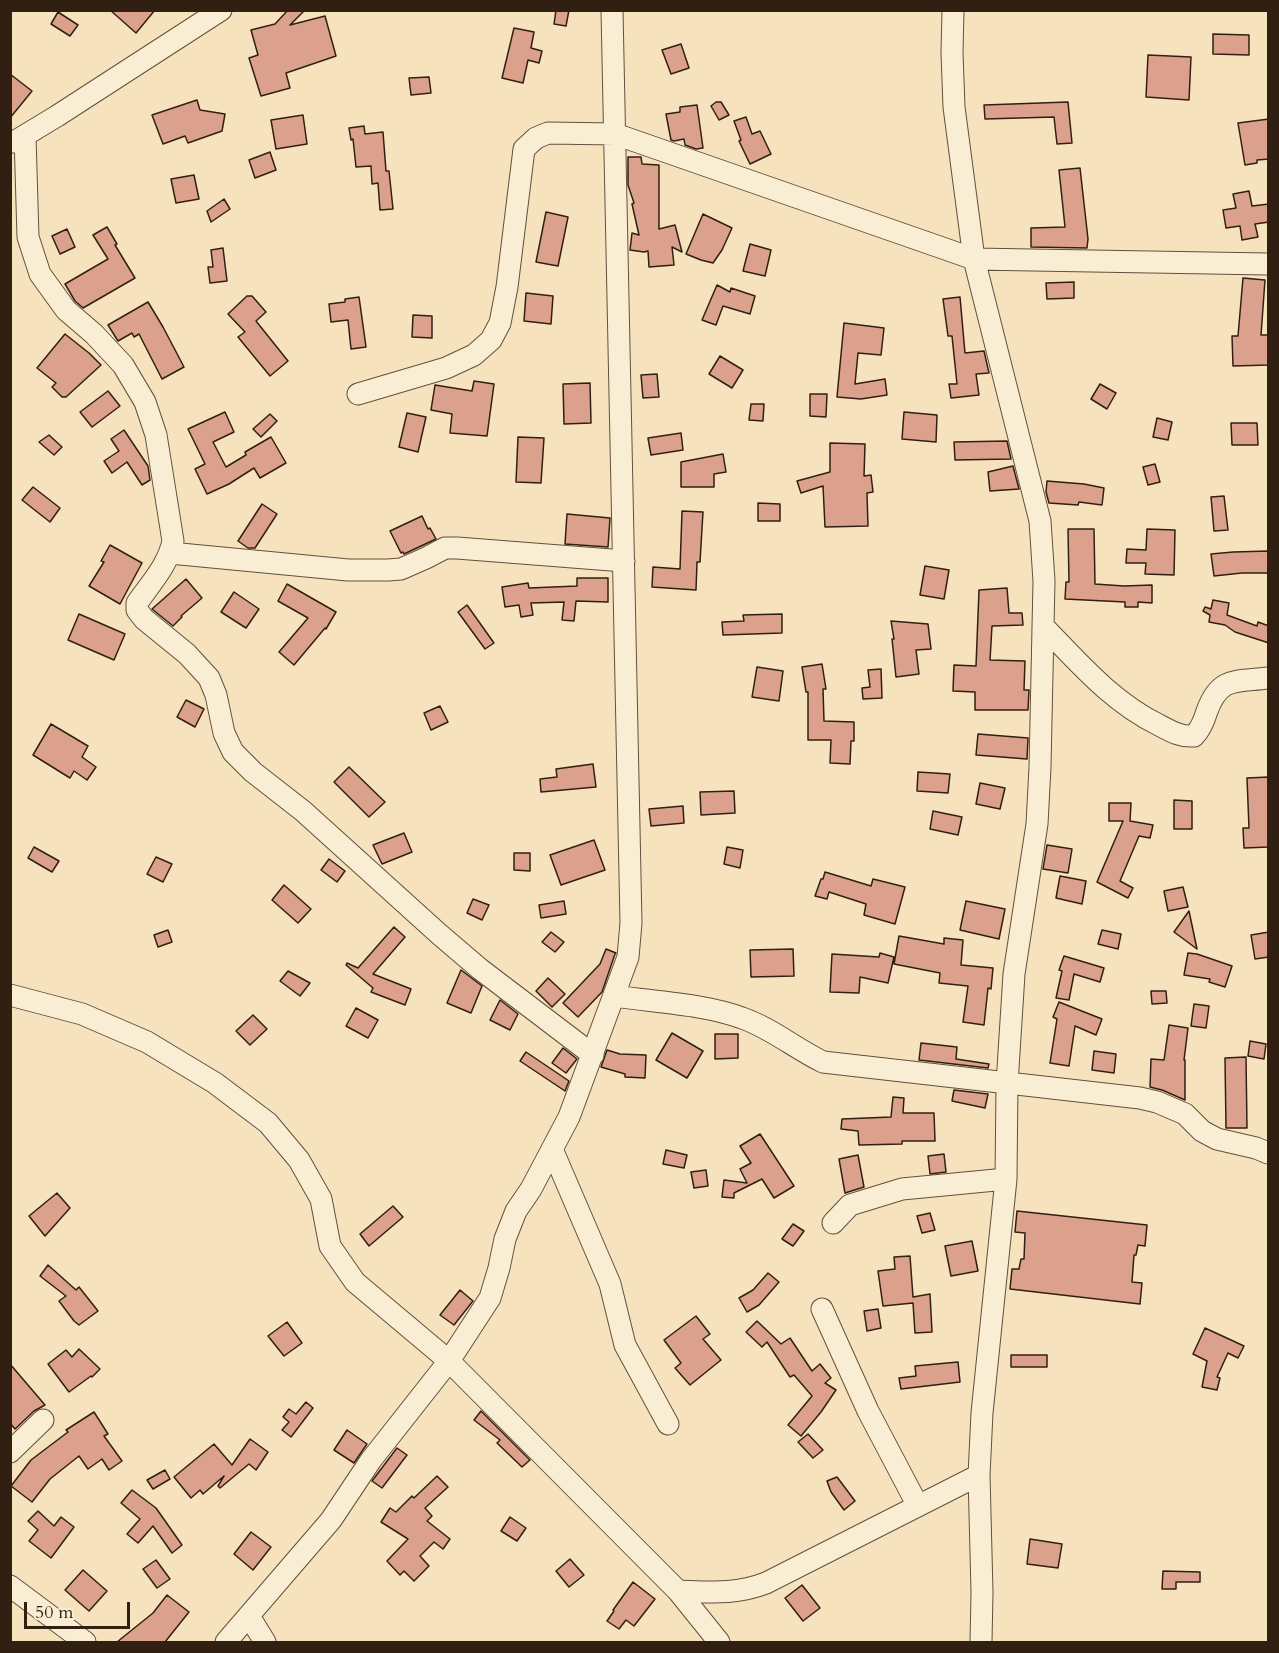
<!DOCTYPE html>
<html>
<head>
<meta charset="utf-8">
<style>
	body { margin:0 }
	#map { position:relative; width:1279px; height:1653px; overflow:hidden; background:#f6e3bd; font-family:Cardo,serif }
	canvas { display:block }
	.frame { position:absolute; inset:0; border:12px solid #311f11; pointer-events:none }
	.scale { position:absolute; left:24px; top:1602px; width:106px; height:27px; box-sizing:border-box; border:3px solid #311f11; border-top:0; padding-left:8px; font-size:18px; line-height:21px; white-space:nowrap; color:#311f11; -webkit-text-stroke:4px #f9edd4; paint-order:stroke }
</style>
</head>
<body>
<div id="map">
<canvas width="1279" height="1653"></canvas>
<div class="frame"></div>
<div class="scale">50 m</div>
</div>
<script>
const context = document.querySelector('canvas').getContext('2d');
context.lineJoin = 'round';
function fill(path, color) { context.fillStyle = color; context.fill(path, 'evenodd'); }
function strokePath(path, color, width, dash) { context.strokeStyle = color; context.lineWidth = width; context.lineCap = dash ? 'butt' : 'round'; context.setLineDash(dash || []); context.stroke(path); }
const building = new Path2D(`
	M110,10H155L136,33Z
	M288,10H305L290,25L325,16L336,56L286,73L290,88L261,96L249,58L258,55L251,30L275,24Z
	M556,10H569L566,26L554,24Z
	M58,12L78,25L70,36L51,24Z
	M514,28L534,32L531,48L542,51L539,63L528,60L523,83L502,78Z
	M1213,34L1249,35V55L1213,54Z
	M681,44L689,68L671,74L662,50Z
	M1148,55L1191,57L1189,100L1146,97Z
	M10,74L32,91L10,118Z
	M429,77L431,93L411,95L409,78Z
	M197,100L200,110L225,114L222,131L188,143L185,136L163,144L152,115Z
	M716,102H721L729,115L719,120L711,106Z
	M1068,102L1072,143L1057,144L1054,117L985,119L984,105Z
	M697,105L703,148L696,149L685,145L684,139L674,141L671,140L666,114L680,112V107Z
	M303,115L307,144L276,149L271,120Z
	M746,117L752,134L760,131L771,154L750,164L739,141L741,140L734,121Z
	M1269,119V159L1257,160V163L1245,165L1238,123Z
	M364,126L365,134L383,132L386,171H389L393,209L380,210L378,183L372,184L371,166L356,167L353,139L351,140L349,128Z
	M270,152L276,170L255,178L249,160Z
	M628,157H641L642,164L659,165V229L675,225L682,252L672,247L674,265L649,267L648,251L644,252L630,250L632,233L639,235L632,204L634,203L628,185Z
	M1080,168L1088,239L1087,248L1031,247V228L1065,227L1059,170Z
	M194,175L199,199L176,203L171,179Z
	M1249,191L1252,206L1269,204V222L1255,224L1258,237L1242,240L1240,226L1226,228L1223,210L1236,208L1233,194Z
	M224,199L230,209L211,222L207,211Z
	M546,212L568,217L558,266L536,262Z
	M703,214L732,228L722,250L713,263L701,260L686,254Z
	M107,227L117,244L115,245L135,278L83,308L75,301L65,284L108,259L93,235Z
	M67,229L75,247L60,254L52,236Z
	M750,244L771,250L765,276L743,271Z
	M223,248L227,281L210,283L208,267H213L211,250Z
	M1243,278L1265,280L1261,335H1269V365L1233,366L1232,336H1238Z
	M1074,282V298L1047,299L1046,283Z
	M717,285L730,292L731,288L755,296L750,314L723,306L716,325L702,320Z
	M526,293L553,296L551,324L524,321Z
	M247,296H252L266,312L256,321L288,361L270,376L238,337L245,332L228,314Z
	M359,297L366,347L351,349L348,320L331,322L329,304L345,302V299Z
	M960,297L965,353L984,351L989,373L976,374L979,395L951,398L949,384H957L952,336H948L943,299Z
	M148,302L163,327L184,367L162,379L139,334L134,337L132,333L118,341L108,325Z
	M413,315L432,316V338L412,337Z
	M844,323L884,328L881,355L858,353L855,384L885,379L887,395L861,399L837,397Z
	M65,334L89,353L101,365L66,397H62L52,387L56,383L37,368Z
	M720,356L743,370L732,388L709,374Z
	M657,374L659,397L643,398L641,375Z
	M474,381L494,384L487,436L450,433L452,414L431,410L435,385L472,391Z
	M590,383L591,423L564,424L563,384Z
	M1100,384L1116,393L1107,409L1091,399Z
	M108,391L120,406L92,427L80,412Z
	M810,394H827L826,417L810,416Z
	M751,404H764L763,421L749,420Z
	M225,412L234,432L213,442L226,467L246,455L245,452L271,437L286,463L260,478L254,468L229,484L207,494L195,469L205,464L188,429Z
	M904,412L937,415L936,442L902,439Z
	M407,413L426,417L418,452L399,447Z
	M270,414L277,421L261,437L253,429Z
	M1157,418L1172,422L1168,440L1153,437Z
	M1231,423H1257L1258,445H1232Z
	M124,430L148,466L150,480L142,485L127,462L112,473L104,461L119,451L111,439Z
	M681,433L683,450L651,455L648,438Z
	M49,435L62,447L54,455L39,442Z
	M518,437L544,438L541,483L516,482Z
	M1007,441L1011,459L955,460L954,442Z
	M830,443L865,444L864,476L871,475L873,492L867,493L868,526L825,527L823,486L801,493L797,481L830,472Z
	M723,454L726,472L714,474V487H681V462Z
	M1155,464L1160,482L1148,485L1143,467Z
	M1013,466L1019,489L990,491L988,472Z
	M1047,481L1084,484L1104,488L1102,505L1079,502L1078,505L1049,503L1046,492Z
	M33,487L60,508L50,522L22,500Z
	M1224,496L1228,530L1214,531L1211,497Z
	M758,503L780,504V521H758Z
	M262,504L277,514L255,548H248L238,541Z
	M682,511L703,512L700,562H697L696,590L652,587L653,567L680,569Z
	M567,514L610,518L608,547L565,544Z
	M422,516L428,529L430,528L436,539L404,554L403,552L401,553L390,531Z
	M1068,529H1094L1095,584L1124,586L1152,585V603L1138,602V607H1125V602L1065,599L1066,582H1069Z
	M1147,529L1175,530L1174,575L1145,574L1146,563H1126L1127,549L1146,550Z
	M110,545L142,563L120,604L89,586L104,562L101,561Z
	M1269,551V573H1242L1214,576L1211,554L1233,552Z
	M925,566L949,570L944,599L920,595Z
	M577,578H608V602L576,601L574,621L562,620L564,602L531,603L533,615L521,617L519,605L505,607L502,587L528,583L529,588L577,586Z
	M186,579L202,598L181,616L182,617L173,626L152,609Z
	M287,584L336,612L326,629L325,628L294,665L279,652L308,618L278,601Z
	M1007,588L1009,613H1022L1023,625L992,626L990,660L1025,661L1024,690H1029L1028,710H975V692L953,691L954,665L976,666L979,590Z
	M234,592L259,609L246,628L221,612Z
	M1213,600L1229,603L1227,615L1257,626L1258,622L1269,626V643L1235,632L1225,625L1209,622L1210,615L1203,611L1205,607L1211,609Z
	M467,605L494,643L485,649L458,612Z
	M79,614L125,634L114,660L68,640Z
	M782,614V633L723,635L722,622L744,621L743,615Z
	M891,621L928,624L931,649L916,650L919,674L896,677L892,639H894Z
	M822,664L826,689H823L824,721L854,722V741H851L850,764L830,763L831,740H808V692H806L802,667Z
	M757,667L783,671L779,701L752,697Z
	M881,669L882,698L863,699L862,688L870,687L868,670Z
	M186,700L204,709L195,727L177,717Z
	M440,706L448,722L431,730L424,713Z
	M51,724L88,746L82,757L96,767L87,780L74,771L70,778L33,755Z
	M978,734L1028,738L1027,759L976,755Z
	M593,764L596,787L541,792L540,779L557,777L556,769Z
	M349,767L385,802L369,817L334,782Z
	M918,772L950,774L948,793L917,791Z
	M1269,777V847L1244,848L1243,828H1249L1247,778Z
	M980,783L1005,788L1000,809L976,804Z
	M734,791L735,813L701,815L700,792Z
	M1174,800L1192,801V829H1174Z
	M1109,803H1131L1130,821L1153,825L1150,838L1139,836L1120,881L1133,888L1128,898L1097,882L1123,821H1109Z
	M683,806L684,823L651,826L649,809Z
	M933,811L962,817L958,835L930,829Z
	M404,833L412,852L382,864L373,845Z
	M594,840L605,870L561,885L550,855Z
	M1047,845L1072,849L1068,873L1043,869Z
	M34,847L59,861L52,872L28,858Z
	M727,847L743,850L740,868L724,864Z
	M514,853H530V871L514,870Z
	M156,857L172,864L163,882L147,874Z
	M329,859L345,871L337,882L321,870Z
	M825,872L871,886L873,879L905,887L895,924L864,915L866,904L829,892L827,899L815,896L821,879H823Z
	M1060,876L1086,881L1082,904L1056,898Z
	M284,885L311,909L298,923L272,900Z
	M1183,887L1188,907L1168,911L1164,891Z
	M473,899L489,905L482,920L467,913Z
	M564,901L566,914L541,918L539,905Z
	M966,901L1005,909L999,939L960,930Z
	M1189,911L1197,949L1174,932Z
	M394,927L405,937L373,974L411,989L405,1005L371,992L373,988L346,965L347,963L358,968Z
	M168,930L172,942L158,947L154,935Z
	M1102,930L1121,934L1118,949L1098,944Z
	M551,932L564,942L555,952L542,942Z
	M1269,932V957L1255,959L1251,935Z
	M899,936L944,944V938L963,940L961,965L993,968L991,989L988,988L984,1025L963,1022L968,986L939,983L940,973L894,964Z
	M606,949L616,953L615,954L602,992L578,1017L563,1003L600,964Z
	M793,949L794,976L751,977L750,950Z
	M880,953L894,957L888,983L860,977L859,993L830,992L832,954L879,957Z
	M1188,953L1197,954L1232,966L1225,987L1209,982L1210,979L1184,975Z
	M1064,956L1104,968L1100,982L1074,974L1069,1000L1056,998L1062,971L1059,970Z
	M461,970L482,986L471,1013L447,1003Z
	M288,971L310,983L300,996L280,981Z
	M548,978L565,994L552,1007L536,991Z
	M1151,991H1166L1167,1003L1152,1004Z
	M500,1000L518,1014L510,1030L490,1020Z
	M1059,1002L1102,1019L1096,1035L1075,1026L1069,1066L1050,1063L1057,1019L1053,1017Z
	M1194,1004L1209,1006L1206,1028L1191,1026Z
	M356,1008L378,1020L368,1038L346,1026Z
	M253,1015L267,1029L250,1045L236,1031Z
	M1169,1025L1188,1028L1184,1060H1185V1100L1162,1090L1150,1087L1151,1059L1164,1060Z
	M672,1033L703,1051L687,1078L656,1060Z
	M715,1034H738V1058L715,1059Z
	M1250,1041L1266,1044L1264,1059L1248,1056Z
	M921,1043L957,1047L956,1059L989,1064L988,1068L919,1060Z
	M563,1048L577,1059L566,1073L552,1063Z
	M607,1050L620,1054L646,1055L645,1078L625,1077V1074L601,1067Z
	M1094,1051L1116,1054L1114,1073L1092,1070Z
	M526,1052L569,1081L565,1091L520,1061Z
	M1246,1057L1247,1128H1226L1225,1058Z
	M954,1090L988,1094L985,1108L952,1101Z
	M893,1097L904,1098L903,1113H934L935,1141H902V1144L859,1145L858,1131L841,1129L842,1119L891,1117Z
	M760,1134L794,1186L774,1198L762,1179L734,1193V1198L722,1197L724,1180L747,1183L740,1169L751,1163L740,1146Z
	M666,1150L687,1155L684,1168L663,1164Z
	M944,1154L946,1172L930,1174L928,1156Z
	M858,1155L864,1187L845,1193L839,1159Z
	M706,1170L708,1186L694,1188L691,1172Z
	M57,1193L70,1208L45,1236L29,1216Z
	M393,1206L403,1217L369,1246L360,1234Z
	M1017,1211L1147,1225L1145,1246L1138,1245L1136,1255H1134L1132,1282L1142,1283L1140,1304L1010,1289L1012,1269H1019L1021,1259H1024L1025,1233L1015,1232Z
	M930,1213L935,1230L922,1233L917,1216Z
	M793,1224L804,1231L793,1246L782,1239Z
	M972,1241L978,1271L951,1276L945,1246Z
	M910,1256L913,1297L930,1294L932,1332L915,1333L913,1303L883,1306L878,1271L895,1269L894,1257Z
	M48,1265L76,1290L79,1287L98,1311L79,1325L74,1321L59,1301L66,1296L40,1276Z
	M768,1273L779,1282L759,1305L747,1312L739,1298L753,1290Z
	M460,1290L473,1301L454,1325L440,1315Z
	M878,1309L881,1328L867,1331L864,1311Z
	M696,1316L710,1334L703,1339L721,1360L690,1385L675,1368L681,1363L664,1340Z
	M757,1321L781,1344L790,1338L812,1371L820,1364L831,1378L825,1383L836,1390L821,1412L801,1436L788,1425L812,1396L794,1375L790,1377L767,1342L762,1347L746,1332Z
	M287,1322L302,1343L284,1356L268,1336Z
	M1205,1328L1244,1346L1238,1358L1228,1353L1217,1377L1220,1378L1217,1390L1202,1387L1207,1361L1193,1354Z
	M79,1349L100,1369L92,1377L91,1376L69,1392L48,1364L66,1350L72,1357Z
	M1011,1355H1047V1367H1011Z
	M958,1362L960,1382L901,1389L899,1378L916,1376L915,1366Z
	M10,1364L45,1405L34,1411L15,1429L10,1423Z
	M306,1402L313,1408L291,1437L282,1430L289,1422L283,1417L289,1409L296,1414Z
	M481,1411L530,1460L522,1467L497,1443L500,1440L474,1420Z
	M94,1412L108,1434L104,1436L122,1461L109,1470L102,1459L88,1469L79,1456L50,1479L32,1502L11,1486L31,1460L68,1432L66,1430Z
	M347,1430L367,1444L354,1463L334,1450Z
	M808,1434L823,1450L813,1458L798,1442Z
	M250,1439L268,1452L256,1470L249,1464L220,1488L218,1486L224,1476L203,1494L200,1490L191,1498L174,1477L214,1444L232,1465Z
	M397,1448L407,1455L382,1488L372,1481Z
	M165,1470L170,1479L153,1489L147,1480Z
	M437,1476L448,1487L425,1508L432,1516L427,1521L450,1539L443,1549L434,1542L420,1556L429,1566L414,1581L404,1571L400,1575L387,1561L408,1539L381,1522L390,1508L396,1512L412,1496L414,1498Z
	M837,1477L855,1501L844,1510L831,1492L827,1481Z
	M132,1490L156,1508L182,1545L172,1553L153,1526L138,1543L127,1534L140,1519L121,1503Z
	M38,1511L54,1526L61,1517L74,1527L51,1558L29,1541L38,1530L28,1521Z
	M510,1517L526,1528L517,1541L501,1531Z
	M251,1532L271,1547L253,1570L234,1554Z
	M1030,1539L1062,1544L1058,1568L1027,1564Z
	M570,1559L584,1575L569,1587L556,1571Z
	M156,1560L170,1579L157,1588L143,1569Z
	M83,1570L107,1591L89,1611L65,1590Z
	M1163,1571L1200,1572V1582H1176V1589H1162Z
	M633,1582L655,1599L634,1626L626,1620L619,1629L607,1621L614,1611L613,1610Z
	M802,1585L820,1608L803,1621L785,1598Z
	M167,1595L189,1612L165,1642H117L153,1613Z`);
fill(building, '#dca18c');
strokePath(building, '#311f11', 1.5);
const minor = new Path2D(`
	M953,10L952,53L954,107L974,259L1040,521L1044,581L1040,767L1037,824L1014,974L1007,1084L1006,1179L982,1413L979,1475L982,1592L981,1642
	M25,136L28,237L40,274L66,310L94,334L123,365L145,402L156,435L173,541C168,565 151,583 137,603V610L144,619L187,654L209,678L216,695L224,733L233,752L253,772L303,811L439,934L480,969L593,1055
	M14,142L57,116L221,10
	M358,394L446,368L474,355L491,340L500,323L507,287L524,149L536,138L548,133L615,134L974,259L1268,264
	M170,553L348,570H388L401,569L426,558L445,548H457L624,561
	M1043,626C1079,663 1112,702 1159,725C1172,732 1181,737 1194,736C1201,729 1204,721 1207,711C1220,676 1236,682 1268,678
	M10,995L82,1014L147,1042L215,1083L268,1123L299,1160L321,1199L330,1246L355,1282L449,1361L678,1591L719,1642
	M615,996C654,1002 705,1004 742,1018C771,1028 796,1049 823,1062L1140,1098L1157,1102L1185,1114L1202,1131L1217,1139L1256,1148L1268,1153
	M552,1149L610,1284L625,1345L668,1424
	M833,1223L850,1205L902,1189L1006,1179
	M822,1309L868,1411L918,1506
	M10,1452L43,1420
	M10,1586L85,1642
	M678,1591C710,1592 735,1595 766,1583L979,1475
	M249,1616L265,1642
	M226,1642L331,1520L371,1460L449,1361L490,1298L499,1268L505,1239L516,1211L531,1189L569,1117L628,957L631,923L612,10`);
strokePath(minor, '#62503c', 23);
strokePath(minor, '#f9edd4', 21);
</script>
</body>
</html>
